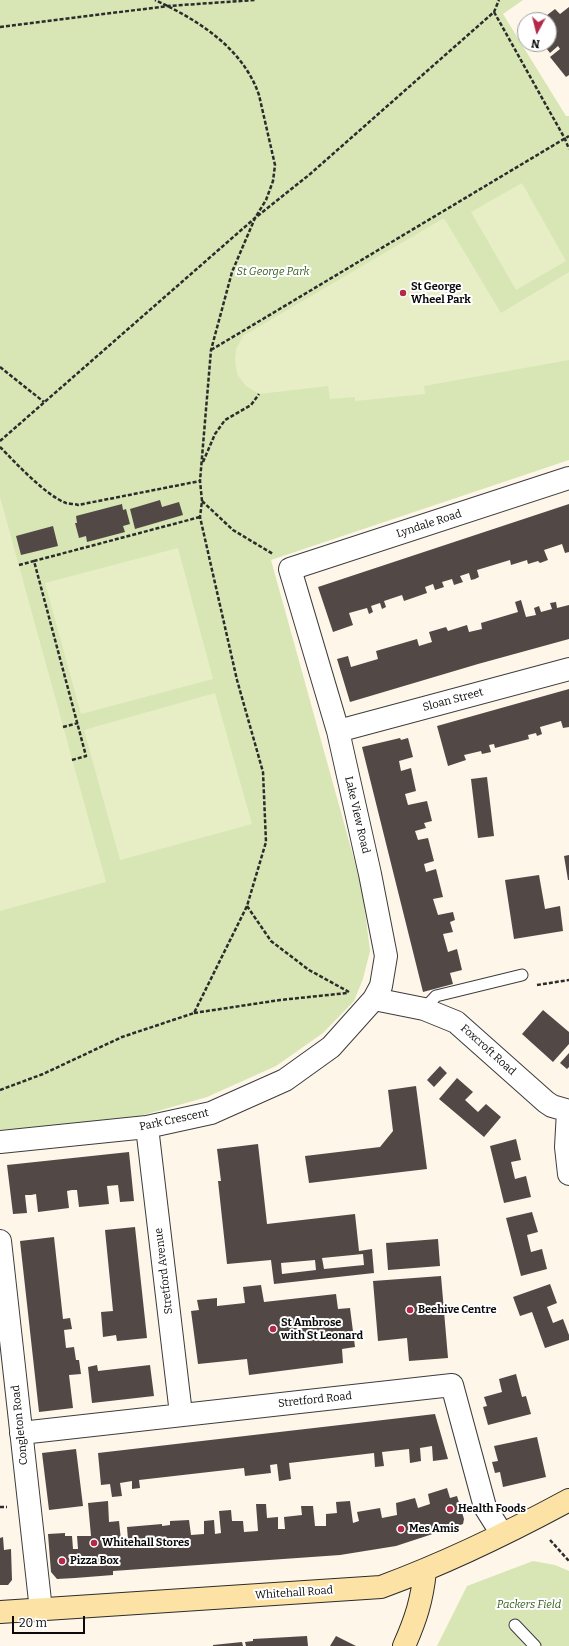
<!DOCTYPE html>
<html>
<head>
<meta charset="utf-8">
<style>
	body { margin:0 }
	#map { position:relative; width:569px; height:1646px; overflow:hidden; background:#fef6e8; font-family:Bitter,serif }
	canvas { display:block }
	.north { position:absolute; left:517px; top:12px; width:40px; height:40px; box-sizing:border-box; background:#fff; border:1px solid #9d9d9d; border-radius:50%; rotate:187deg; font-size:11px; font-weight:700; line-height:16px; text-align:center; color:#0a0a0a }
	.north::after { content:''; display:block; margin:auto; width:14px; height:18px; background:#b32947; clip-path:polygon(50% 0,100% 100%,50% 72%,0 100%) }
	.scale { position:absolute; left:12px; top:1616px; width:73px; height:18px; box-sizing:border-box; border:2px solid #0a0a0a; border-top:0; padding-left:5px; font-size:12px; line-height:14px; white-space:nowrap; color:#0a0a0a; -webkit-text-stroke:3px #fff; paint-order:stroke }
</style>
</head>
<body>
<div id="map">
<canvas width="569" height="1646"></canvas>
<div class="north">N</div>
<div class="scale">20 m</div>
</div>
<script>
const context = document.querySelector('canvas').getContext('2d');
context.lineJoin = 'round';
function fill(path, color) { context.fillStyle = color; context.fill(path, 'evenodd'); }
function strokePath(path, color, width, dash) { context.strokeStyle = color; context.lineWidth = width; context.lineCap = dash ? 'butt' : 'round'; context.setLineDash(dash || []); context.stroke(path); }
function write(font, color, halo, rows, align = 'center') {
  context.font = font + ' Bitter,serif'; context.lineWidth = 4; context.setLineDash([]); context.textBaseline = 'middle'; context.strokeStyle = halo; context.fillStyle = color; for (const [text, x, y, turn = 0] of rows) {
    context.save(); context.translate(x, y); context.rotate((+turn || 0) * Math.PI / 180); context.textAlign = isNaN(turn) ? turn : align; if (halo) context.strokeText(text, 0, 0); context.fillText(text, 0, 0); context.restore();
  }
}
fill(new Path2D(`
	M0,0H523L503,14L566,116H569V460L271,560L362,888L370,951L363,979L354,1001L323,1033L276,1066L207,1097L119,1122L0,1130Z
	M533,1561L555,1565L569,1571V1646H437L467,1586Z`), '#d7e6b4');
fill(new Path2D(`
	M522,183L566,261L516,290L471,212Z
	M444,218L501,313L569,272V360L424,386L425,394L355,401V397L330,399L328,386L259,394L246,386L237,374L235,361L236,349L243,336Z
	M0,497L106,882L0,911Z
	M178,548L213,679L81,714L45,583Z
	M215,693L252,824L120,860L84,730Z`), '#e7eec5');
fill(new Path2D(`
	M569,7V75L566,77L550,57L560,49L558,46L550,53L543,44H549V31L551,30L549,27V20L542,19L555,9L560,14Z
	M160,500L162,507L179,502L183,515L135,529L130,509Z
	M122,504L123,510L126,509L130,524L123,526L125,532L87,542L86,536L79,538L75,523H77L76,516Z
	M569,504V552L565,553L562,544L544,550L548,560L540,563L538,561L528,564L527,560L511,565L510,560L477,570L479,577L475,579L471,580L469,573L460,576L463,582L454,585L452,579L442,582L444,587L435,590L433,584L425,587L427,593L404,601L402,595L384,601L386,607L382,609L380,603L371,606L373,612L369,614L367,608L349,613L353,625L333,632L318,587Z
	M53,526L58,546L21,555L16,536Z
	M521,600L526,617L536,615L534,608L539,606L541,612L552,609L550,603L556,602L557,608L569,605V639L478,664L350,702L337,659L348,656L351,667L378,659L376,651L417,639L419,646L432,642L429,632L446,627L448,631L467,625L469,632L482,629L481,623L518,612L515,602Z
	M569,689V727L563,728L561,721L540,727L542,734L537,736L536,733L528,735L529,739L495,748L494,744L489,745L491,752L482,754L481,751L464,755L466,760L448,766L437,726Z
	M400,738L401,740L408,738L413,757L399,761L401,771L411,768L416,791L405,794L408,805L427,801L432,821L424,823L426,828L415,831L418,840L428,838L434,861L424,864L426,872L436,869L443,897L433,899L438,915L453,912L455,920L450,922L453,932L443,934L448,952L457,949L462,970L450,973L453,984L423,992L362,747Z
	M487,777L494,836L478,838L471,779Z
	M569,855V880H568L564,856Z
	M539,875L545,909L560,906L563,931L514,939L505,880Z
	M543,1010L569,1032V1044L553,1062L522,1034Z
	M569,1053V1067L567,1069L560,1063Z
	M440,1066L447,1073L434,1087L427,1080Z
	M457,1078L473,1092L465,1100L478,1112L486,1104L501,1117L484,1137L439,1099Z
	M416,1086L427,1169L309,1183L305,1156L380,1147L393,1131L388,1090Z
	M516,1139L521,1160L511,1162L515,1179L526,1176L531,1197L504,1203L490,1146Z
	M258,1144L267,1224L355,1214L359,1251L372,1249L374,1273L274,1284L271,1260L227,1264L218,1181H221L217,1149ZM363,1254L364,1265L324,1269L322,1258ZM315,1260L316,1270L282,1274L281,1263Z
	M129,1152L134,1201L120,1202L118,1185L107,1186L109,1204L79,1207L77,1190H72L67,1191L69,1208L38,1212L36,1194L31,1195H25L27,1213L13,1214L7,1165Z
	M532,1212L538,1232L527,1235L531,1252L542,1249L547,1269L521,1276L506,1218Z
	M135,1227L147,1338L117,1341L116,1335L103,1337L101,1312L113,1311L105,1230Z
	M54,1237L63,1319L70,1318L72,1329L64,1330L66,1348L74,1347L76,1360H79L81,1374L69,1375L73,1408L39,1412L20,1241Z
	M438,1239L440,1266L388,1270L386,1243Z
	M441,1276L448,1358L409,1361L407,1338L378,1341L373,1281Z
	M550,1284L557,1303L547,1307L553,1323L563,1319L569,1335V1340L545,1348L532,1312L520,1316L513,1297Z
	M261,1285L264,1302L336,1294L338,1309L350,1308L355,1347L342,1349L343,1363L249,1375L247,1359L198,1364L191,1311L199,1310L197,1300L217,1298V1306L245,1303L243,1287Z
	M97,1365L98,1371L150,1365L154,1396L92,1403L88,1367Z
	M516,1374L522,1397L526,1396L531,1414L488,1425L483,1407L487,1406L484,1397L502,1392L499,1379Z
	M435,1414L448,1459L433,1461L432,1446L420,1448L421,1461L410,1463L409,1449L382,1452L384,1466L375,1467L374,1453L289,1463L291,1479L279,1481L277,1464L270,1465L271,1473L245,1476L244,1468L139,1480L140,1488L132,1489V1481L120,1483L122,1496L112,1497L110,1484L101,1485L98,1453Z
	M537,1437L546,1477L503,1487L500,1472L495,1473L492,1462L498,1461L494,1446Z
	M76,1449L83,1506L49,1510L42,1453Z
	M447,1488L450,1498L457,1496L464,1519L463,1524L396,1546L340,1555L113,1571V1575L75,1578L57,1579L51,1572L48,1534L65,1533V1536H72L73,1549H78L77,1536H91L88,1503L108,1501L109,1522L119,1521L121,1540H128L127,1527L162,1524V1526L170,1525V1521L189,1520L191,1535L204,1534V1521L214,1520L215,1534L221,1533L219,1511L231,1510L232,1521H243L244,1532L258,1531L256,1504H266L267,1518L278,1517V1529H285L284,1517L302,1515L301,1506H313L315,1526H326V1514L337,1513L336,1502L350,1501L353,1523L359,1521L357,1512L380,1508L382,1518L397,1515L396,1503L415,1498L418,1508L430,1504L428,1494Z
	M3,1537L4,1550L11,1549L12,1580L8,1585H0V1538Z
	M307,1636L308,1646H246L245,1642L253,1641V1639Z
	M336,1636L356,1646H330Z
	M242,1642L243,1646H213V1645Z`), '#524947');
const lane = new Path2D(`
	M424,1009L436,996L522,975
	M515,1625L535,1646`);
const street = new Path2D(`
	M338,731L569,669
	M374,999L424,1009L456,1022L546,1102L552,1106L569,1111
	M568,1111L566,1147L569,1174
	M147,1127L181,1414
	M0,1142L147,1127L211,1113L285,1080L331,1047L374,999L381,986L386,956L370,874L338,731L290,569L569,478
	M0,1241L41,1610
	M21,1433L452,1385L485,1507L502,1534`);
const secondary = new Path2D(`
	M0,1612L381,1587C446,1563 508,1533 569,1500
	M404,1646C416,1619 422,1600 425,1571`);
strokePath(lane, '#3d3d3d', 13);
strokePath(street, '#3d3d3d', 24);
strokePath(secondary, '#2c2c2c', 24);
strokePath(new Path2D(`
	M494,12L565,139L569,149
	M0,27L168,6L255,0
	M211,350L569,136
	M0,367L44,402
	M0,441L255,218L309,175L494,12L499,0
	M0,447C16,463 45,495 66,503C70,504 75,504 78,505L200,481
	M203,462L215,434L225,420L251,405L259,394
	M202,501L233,530L273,554
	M19,565L34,561
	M63,727L78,723
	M72,760L86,756L34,561L200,517
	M247,906L271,941L309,970L349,992
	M537,985L569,980
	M194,1013L280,1000L347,993
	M0,1090L43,1074L122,1037L194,1013L247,906L266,842L263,772L237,680L200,517L202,501L200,481L211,350L232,272L255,218L266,200L273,181L275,165L259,95C243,48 198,20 155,0
	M0,1507H7
	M550,1540L569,1561`), '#2c2c2c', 2.5, [4, 2]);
strokePath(lane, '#fff', 11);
strokePath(street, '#fff', 22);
strokePath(secondary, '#fce3a5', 22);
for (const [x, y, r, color] of [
	[403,293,4,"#b32947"],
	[410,1310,4,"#b32947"],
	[273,1329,4,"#b32947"],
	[450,1509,4,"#b32947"],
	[401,1529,4,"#b32947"],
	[94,1543,4,"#b32947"],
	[62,1561,4,"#b32947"]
]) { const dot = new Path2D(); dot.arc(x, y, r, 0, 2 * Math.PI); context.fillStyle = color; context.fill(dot); strokePath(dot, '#fff', 1.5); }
write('italic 11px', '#365e1e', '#fff', [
	["St George Park",273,272],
	["Packers Field",529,1605]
]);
write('bold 11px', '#0a0a0a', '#fff', [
	["St George",411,287],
	["Wheel Park",411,300],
	["Beehive Centre",418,1310],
	["St Ambrose",281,1323],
	["with St Leonard",281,1336],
	["Health Foods",458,1509],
	["Mes Amis",409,1529],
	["Whitehall Stores",102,1543],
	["Pizza Box",70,1561]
], 'left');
write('11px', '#0a0a0a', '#fff', [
	["Lyndale Road",429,524,-18],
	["Sloan Street",453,700,-15],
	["Lake View Road",357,815,77],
	["Foxcroft Road",488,1050,42],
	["Park Crescent",174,1120,-12],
	["Stretford Avenue",164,1271,-97],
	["Stretford Road",315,1400,-6],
	["Congleton Road",20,1425,-96],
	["Whitehall Road",294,1593,-4]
]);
</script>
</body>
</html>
